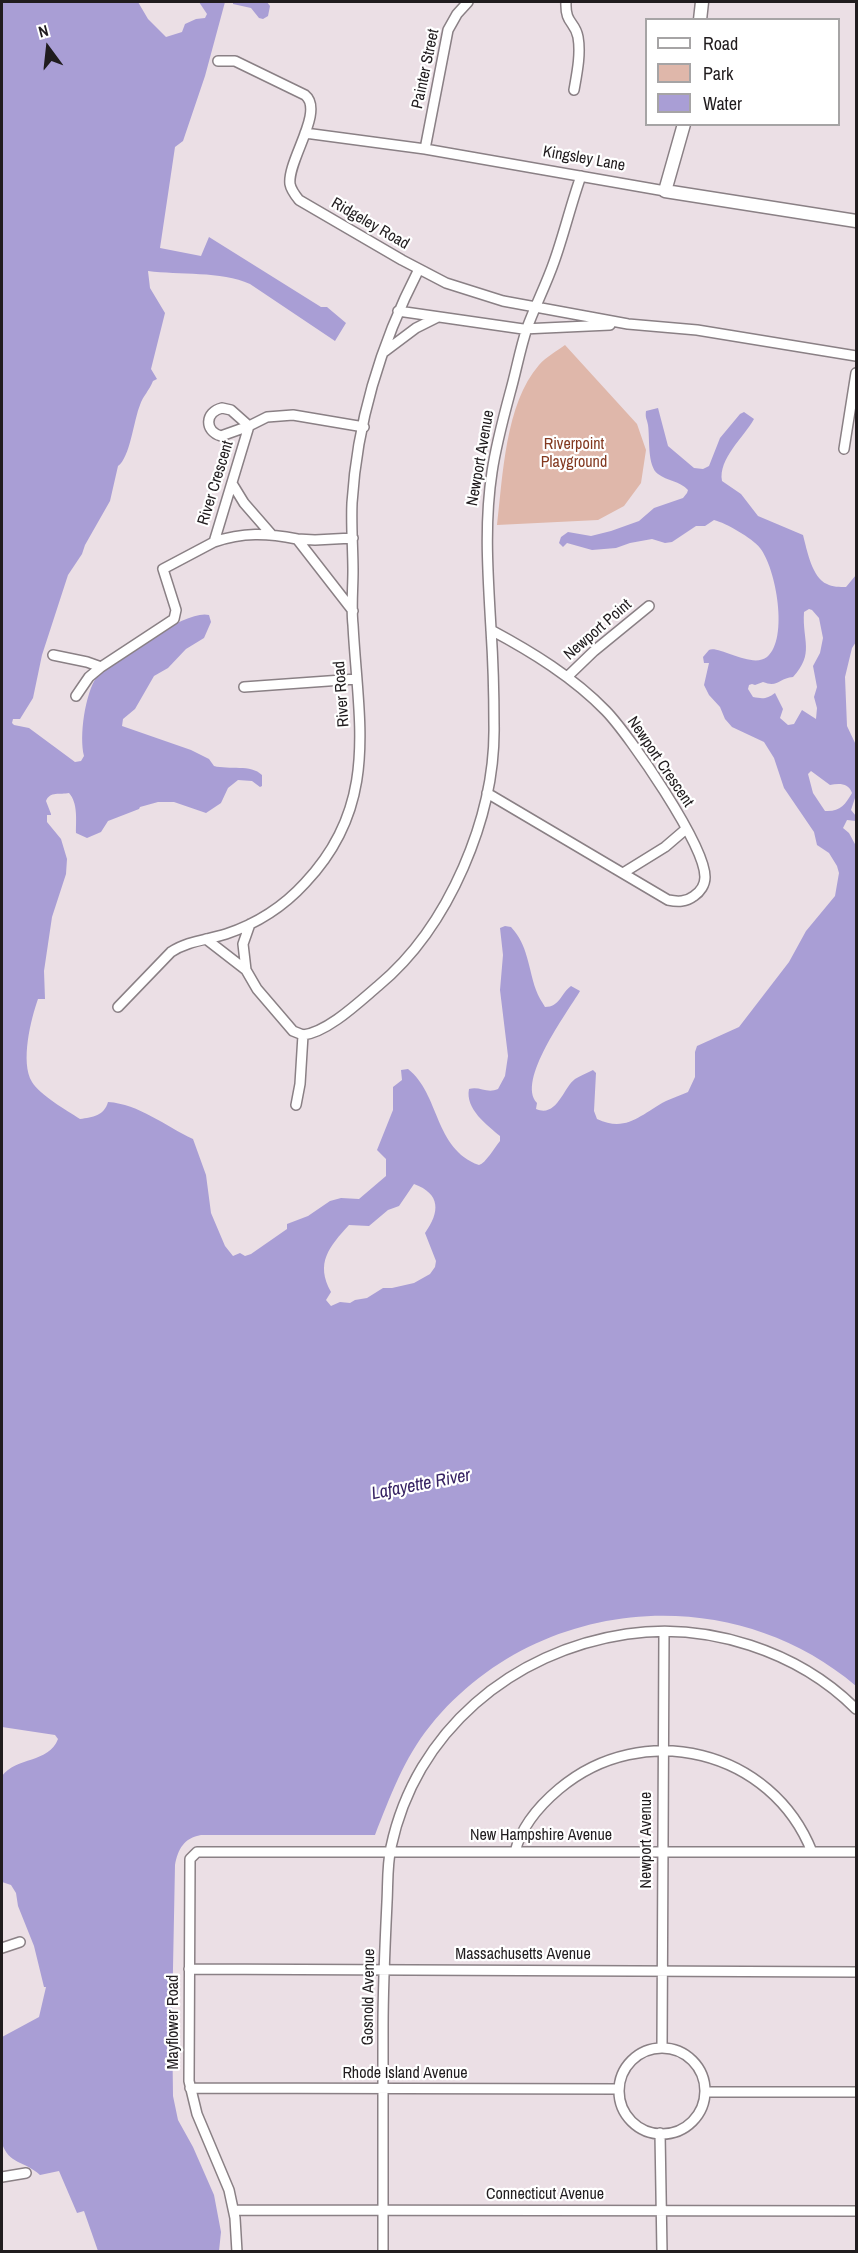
<!DOCTYPE html>
<html>
<head>
<meta charset="utf-8">
<style>
	body { margin:0 }
	#map { position:relative; width:858px; height:2253px; overflow:hidden; background:#ebdfe5; font-family:"Archivo Narrow",sans-serif }
	canvas { display:block }
	.frame { position:absolute; inset:0; border:3px solid #201c1e; pointer-events:none }
	.legend { position:absolute; left:645px; top:18px; width:195px; height:108px; box-sizing:border-box; background:#fff; border:2px solid #a6a4a5; margin:0; padding:8px 10px; list-style:none; font-size:18px; color:#201c1e }
	.legend li { display:flex; align-items:center; gap:12px; height:30px }
	.legend b { width:30px; border:2px solid #a6a4a5 }
	.north { position:absolute; left:18px; top:18px; width:60px; height:60px; -webkit-text-stroke:4px #fff; paint-order:stroke; rotate:345deg; font-size:16px; font-weight:700; line-height:24px; text-align:center; color:#201c1e }
	.north::after { content:''; display:block; margin:auto; width:21px; height:27px; background:#201c1e; clip-path:polygon(50% 0,100% 100%,50% 72%,0 100%) }
</style>
</head>
<body>
<div id="map">
<canvas width="858" height="2253"></canvas>
<div class="frame"></div>
<ul class="legend">
<li><b style="height:8px;background:#fff"></b>Road</li>
<li><b style="height:16px;background:#dfb7aa"></b>Park</li>
<li><b style="height:16px;background:#a99ed5"></b>Water</li>
</ul>
<div class="north">N</div>
</div>
<script>
const context = document.querySelector('canvas').getContext('2d');
context.lineJoin = 'round';
function fill(path, color) { context.fillStyle = color; context.fill(path, 'evenodd'); }
function strokePath(path, color, width, dash) { context.strokeStyle = color; context.lineWidth = width; context.lineCap = dash ? 'butt' : 'round'; context.setLineDash(dash || []); context.stroke(path); }
function write(font, color, halo, rows, align = 'center') {
  context.font = font + ' "Archivo Narrow",sans-serif'; context.lineWidth = 4.5; context.setLineDash([]); context.textBaseline = 'middle'; context.strokeStyle = halo; context.fillStyle = color; for (const [text, x, y, turn = 0] of rows) {
    context.save(); context.translate(x, y); context.rotate((+turn || 0) * Math.PI / 180); context.textAlign = isNaN(turn) ? turn : align; if (halo) context.strokeText(text, 0, 0); context.fillText(text, 0, 0); context.restore();
  }
}
fill(new Path2D(`
	M565,345L637,424L646,450L641,483L624,506L598,520L497,525C503,476 505,404 539,365C546,357 557,351 565,345Z`), '#dfb7aa');
fill(new Path2D(`
	M2,2H138L148,19L166,37L182,32L185,24L196,19L205,18L207,14L199,2H225L205,76L183,141L175,147L160,248L201,256L209,237L321,307H327L346,323L335,341L250,284C221,271 179,275 148,271L150,288L165,313L151,369L157,379L153,381C149,391 143,396 140,405C134,419 130,458 118,466L110,501L85,545L82,554L68,575L42,655L33,698L20,719H13L12,723L14,725L29,728L75,762L81,761L84,756C79,736 85,694 97,676C100,672 105,669 108,666C128,653 188,609 209,615L211,622L204,638L186,649L168,668L154,676L135,709L123,719L122,726L191,750L209,759L214,766C229,770 251,764 262,775V786L260,787L252,781L238,780L228,788L221,803L206,813L174,802H158L140,807L139,809L108,821L101,832L87,838L76,833C76,820 78,803 69,793C60,795 50,791 46,801L51,814V815H47V822L61,839L67,859L66,874L52,917L44,971L45,999H38C31,1019 20,1062 32,1082C40,1095 66,1110 80,1119C93,1117 104,1116 108,1102C139,1104 165,1126 193,1139L206,1175L211,1213L225,1246L233,1256L240,1253L245,1256L251,1254L287,1229V1224L308,1216L330,1201L341,1198L359,1199L386,1176V1159L377,1150L393,1110V1087L402,1080L401,1070L408,1069C440,1094 434,1149 479,1165C486,1163 494,1148 500,1141V1136C487,1125 465,1109 469,1089C480,1086 487,1094 498,1089L505,1076L508,1056L500,990L503,955L500,928L505,926L511,927C528,945 528,967 536,990C538,996 542,1002 545,1007C560,1007 561,993 571,986L580,991C567,1013 516,1081 537,1103L536,1109C557,1118 563,1088 575,1079C580,1076 587,1073 593,1070L596,1073L594,1111L597,1119C627,1133 641,1114 666,1101C673,1098 681,1095 688,1092L695,1077V1052L697,1046L739,1027L789,962L806,931L835,896L839,873L837,866L829,853L817,845L814,832L784,788L774,758L764,742L732,727L725,719L720,707L709,695L704,685L709,663H704L703,657C705,655 707,652 709,650C718,645 752,669 767,657C789,639 776,568 760,548C752,538 726,523 714,520L705,526H696L672,542L665,543L652,539L630,543L616,548L592,550L567,543L563,547L559,543L561,537L568,532L591,536L611,531L639,521L654,508L683,498L687,493L688,490C680,481 667,481 658,474C647,466 650,438 648,425C647,419 645,418 646,411L658,408L668,446L694,468L703,469L709,466L720,438L740,414L744,412L754,419C744,437 718,459 722,481L741,494L758,516L803,535C807,550 812,578 827,584C832,587 840,587 846,587L856,575V642L852,648L845,677L847,726L856,745V795L851,810L856,816V821L847,820L843,828L849,833L856,846V1686C730,1579 535,1596 430,1726C404,1758 390,1797 375,1835H201C184,1838 178,1849 175,1865L172,2019L173,2096L178,2120L193,2147L214,2195L221,2232L219,2251H98L84,2211L77,2213L59,2171L40,2175C25,2161 8,2164 2,2143V2037L39,2017L46,1987H44L34,1946L18,1906L16,1893L11,1885L2,1882V1776C16,1757 49,1763 58,1739L55,1735L2,1727ZM809,609L812,610L819,618L823,638L820,653L813,666L817,687L814,697L817,708L816,719L802,710L794,724L788,725L780,718L783,709L775,693C767,699 763,699 753,697L748,689L749,685L752,684L755,685L763,682C778,688 779,678 793,677C815,653 802,641 804,612ZM811,771L830,785C839,783 849,783 852,793C845,805 840,812 825,811L813,793L808,774ZM414,1184C441,1194 440,1212 425,1233L436,1261L435,1267L430,1274L414,1283L392,1288H383L367,1298L355,1300L350,1303L340,1302L331,1306L326,1300L331,1292C315,1263 329,1247 349,1225L369,1226L388,1210L399,1206Z
	M233,2H267L270,6L268,16L263,19L259,18L251,8L233,4Z`), '#a99ed5');
const minor = new Path2D(`
	M566,2C565,24 575,21 578,37C581,54 577,73 574,90
	M218,61H235L305,95C325,111 287,161 290,184C291,190 295,195 299,200L402,260L446,283L503,301L628,324L697,330L856,356
	M305,133L425,149L665,191
	M425,149L448,30L457,14L468,2
	M398,311L523,329L610,325
	M384,352L416,328L438,317
	M222,408L231,410L249,426L221,436C204,431 205,412 222,408Z
	M844,449L856,373
	M233,485L244,503L271,534
	M297,539L315,540L353,538
	M214,542C243,532 267,533 297,539L353,611
	M53,655L87,662L101,667L174,619L176,610L163,569L214,542L249,426L267,417L293,415L364,427
	M567,677L594,651L649,606
	M244,687L356,679
	M76,696L89,677L101,667
	M487,793L668,900C678,902 686,902 694,896C700,892 705,885 705,877C705,845 630,736 606,711C573,677 532,652 491,630
	M623,873L665,847L686,829
	M206,939L246,970L257,989L293,1031L303,1035
	M246,970L243,944L250,924
	M118,1007L171,952C187,941 207,940 226,934C256,924 284,906 305,883C380,804 358,722 353,625C351,607 353,589 353,571C353,549 351,526 352,503C357,422 382,341 419,269
	M303,1035C328,1032 359,1002 378,986C449,927 496,816 494,724C494,692 493,660 491,629C488,576 484,524 492,472C496,445 503,419 510,393C516,372 520,349 527,328C535,306 546,285 554,262C564,234 571,204 581,176
	M296,1105L300,1084L303,1035
	M515,1852C521,1827 540,1805 559,1789C643,1718 772,1750 812,1852
	M2,1948L20,1942
	M189,1969L856,1972
	M662,2048L664,1632
	M619 2091a43 43 0 1 1 86 0a43 43 0 1 1-86 0Z
	M190,2088L619,2089
	M705,2092H856
	M660,2133L662,2252
	M2,2177L26,2173
	M234,2210L856,2211
	M237,2252L235,2218L229,2190L197,2114L189,2081L190,1859L197,1852H856
	M383,2252C383,2177 383,2102 383,2027C383,1985 385,1944 387,1902C388,1884 387,1865 391,1847C416,1731 512,1651 627,1634C708,1622 798,1651 856,1709`);
const tertiary = new Path2D(`
	M700,20L702,2
	M684,124L665,191L856,221`);
strokePath(minor, '#8a8085', 12);
strokePath(tertiary, '#8a8085', 15);
strokePath(minor, '#fff', 9);
strokePath(tertiary, '#fff', 12);
write('16px', '#201c1e', '#fff', [
	["Painter Street",426,69,-78],
	["Kingsley Lane",584,159,10],
	["Ridgeley Road",370,224,30],
	["Newport Avenue",481,458,-80],
	["River Crescent",216,483,-73],
	["Newport Point",598,630,-41],
	["River Road",342,694,-94],
	["Newport Crescent",660,762,56],
	["New Hampshire Avenue",541,1836],
	["Newport Avenue",647,1840,-90],
	["Massachusetts Avenue",523,1955],
	["Gosnold Avenue",369,1997,-89],
	["Mayflower Road",174,2022,-90],
	["Rhode Island Avenue",405,2074],
	["Connecticut Avenue",545,2195]
]);
write('16px', '#833920', '#fff', [
	["Riverpoint",574,445],
	["Playground",574,463]
]);
write('italic 18px', '#372363', '#fff', [
	["Lafayette River",421,1485,-11]
]);
</script>
</body>
</html>
